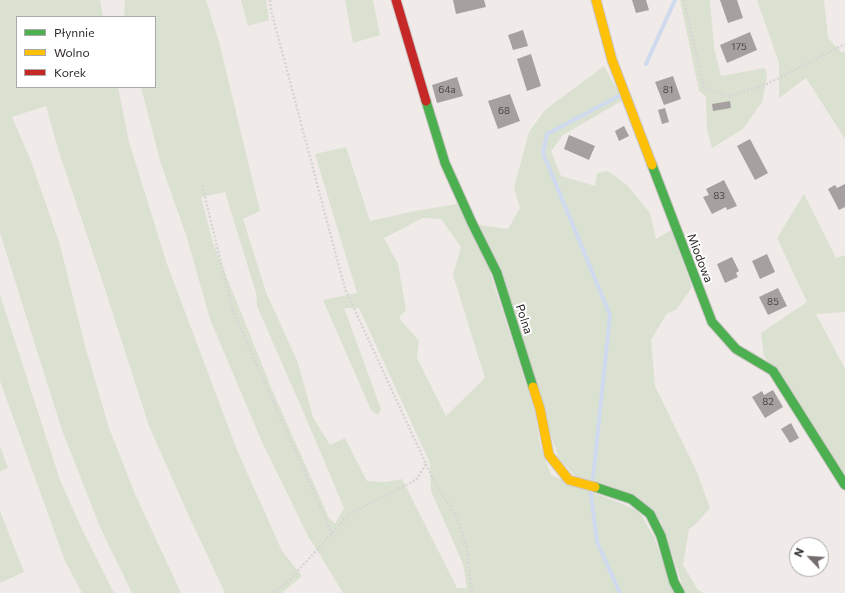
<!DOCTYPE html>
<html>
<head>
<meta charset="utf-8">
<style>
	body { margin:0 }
	#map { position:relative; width:845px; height:593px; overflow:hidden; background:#f0eae8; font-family:Commissioner,sans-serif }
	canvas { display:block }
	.legend { position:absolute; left:16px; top:16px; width:140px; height:72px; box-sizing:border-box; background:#fff; border:1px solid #acaaa9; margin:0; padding:5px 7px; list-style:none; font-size:12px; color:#2f2a29 }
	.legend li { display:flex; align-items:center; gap:8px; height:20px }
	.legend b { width:20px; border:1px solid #acaaa9 }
	.north { position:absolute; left:789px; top:537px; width:40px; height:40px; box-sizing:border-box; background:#fff; border:1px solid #acaaa9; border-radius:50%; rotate:295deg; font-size:11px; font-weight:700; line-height:16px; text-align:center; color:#2f2a29 }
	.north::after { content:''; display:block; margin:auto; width:14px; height:18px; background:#736d6c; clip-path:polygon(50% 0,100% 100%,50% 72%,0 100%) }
</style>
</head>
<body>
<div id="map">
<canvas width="845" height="593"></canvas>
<ul class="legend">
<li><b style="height:5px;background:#4caf50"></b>Płynnie</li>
<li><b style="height:5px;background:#ffc107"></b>Wolno</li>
<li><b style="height:5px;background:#c62828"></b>Korek</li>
</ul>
<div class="north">N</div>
</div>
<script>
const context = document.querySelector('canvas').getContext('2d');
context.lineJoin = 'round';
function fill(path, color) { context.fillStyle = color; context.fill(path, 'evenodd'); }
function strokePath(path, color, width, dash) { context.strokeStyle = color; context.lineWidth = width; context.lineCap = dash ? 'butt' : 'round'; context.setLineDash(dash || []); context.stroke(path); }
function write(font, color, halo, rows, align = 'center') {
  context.font = font + ' Commissioner,sans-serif'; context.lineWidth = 4; context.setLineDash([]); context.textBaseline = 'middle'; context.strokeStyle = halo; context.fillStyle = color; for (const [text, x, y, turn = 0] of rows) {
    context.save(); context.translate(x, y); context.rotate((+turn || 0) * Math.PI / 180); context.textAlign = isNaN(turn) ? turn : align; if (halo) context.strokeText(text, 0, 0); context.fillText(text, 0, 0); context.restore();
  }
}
fill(new Path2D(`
	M0,0H100L103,17H17V87H118L129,142L167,264L237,450L282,551L302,576L282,593H225L188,514L149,426L103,283L58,149L46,106L12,117L31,161L60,245L85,346L109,428L135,494L181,593H132L100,527L62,430L0,233Z
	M125,0H206L219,42L260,211L243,219L266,292L298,363L313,417L330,445L345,438L367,481L386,482L402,479L457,588H467L463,564L431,491L430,463L359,308H344L381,409L378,415L371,410L323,300L357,293L315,154L346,147L370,221L415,211L457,204L487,263L535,412L540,445L551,475L639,511L654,537L675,593H343L314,545L309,538L262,442L210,319L187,238L161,164L141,87H155V17H125L124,14ZM225,192L256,293L257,306L312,432L344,508L335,524L329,518L273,392L213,243L201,197ZM423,218L441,219L461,247L453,275L485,378L446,416L417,358L419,341L399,318L406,310L398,264L384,238Z
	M241,0H266L269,20L248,26Z
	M345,0H373L380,35L353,43Z
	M680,0H710L714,48L721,76L765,68L767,76L762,102L743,129L712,148L707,129L706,97L699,91Z
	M757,0H824L828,38L841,52H845V139L806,78L779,98V63Z
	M604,66L623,100L563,135L551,151L561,176L595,186L597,173L608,171L627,185L650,213L656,239L671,230L692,287L676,310L667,313L651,340L655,386L696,470L710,508L696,524L689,529L683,565L697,589L703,593H685L661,521L574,475L559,459L479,225L508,229L520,208L514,188L529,132L545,110Z
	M804,194L836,258L845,255V312L816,314L845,369V475L764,356L761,333L807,302L777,238Z
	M0,295L60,480L81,527L114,593H82L65,561L0,381Z
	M0,446L8,468L0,472Z
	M0,511L24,572L0,583Z`), '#dbe1d1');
strokePath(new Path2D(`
	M646,64L675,0
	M593,478L610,315L543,153L547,134L619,96
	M591,494L597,542L620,593`), '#d0daee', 4);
fill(new Path2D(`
	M453,0H484L486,7L456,14Z
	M632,0H646L649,10L636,13Z
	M720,0H737L743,18L728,23Z
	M523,30L528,46L513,50L508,35Z
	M750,32L757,50L727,63L720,45Z
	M531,54L541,86L527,91L517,59Z
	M673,76L681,99L664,105L655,82Z
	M457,77L463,96L437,103L432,85Z
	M510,94L520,121L498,129L488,101Z
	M730,101L731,108L713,111L712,104Z
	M665,108L669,122L662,124L658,110Z
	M624,126L629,136L619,141L615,131Z
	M569,135L595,146L589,160L564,149Z
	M750,139L768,173L755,180L737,146Z
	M724,180L737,206L727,210L726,207L712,214L703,197L709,195L706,189Z
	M845,184V207L839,210L828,189L835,185L837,188Z
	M767,254L775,272L760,279L752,261Z
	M732,257L739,271L736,273L738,277L725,283L717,264Z
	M778,288L787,306L768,315L759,297Z
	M773,390L783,407L765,418L752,397L762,391L764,395Z
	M791,423L799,438L790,443L781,429Z`), '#a6a1a0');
const fast = new Path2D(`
	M426,101L445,163L472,223L497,273L533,387
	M652,165L712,322L736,349L773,371L845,485
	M595,487L631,499L650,514L661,536L674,582L680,593`);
const slow = new Path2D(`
	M596,0L612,60L652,165
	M533,387L540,409L549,455L569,480L595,487`);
const jam = new Path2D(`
	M396,0L426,101`);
strokePath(fast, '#cbc6c5', 11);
strokePath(slow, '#cbc6c5', 11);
strokePath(jam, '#cbc6c5', 11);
strokePath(new Path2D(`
	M270,0L271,10L345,289L426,464L416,480L349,514L288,582L272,593
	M684,0L704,89L729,96L765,85L845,44
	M202,185L233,311L332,534
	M426,464L437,487L455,514L466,544L472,593`), '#d6d5d4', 2.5, [2, 2]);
strokePath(fast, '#4caf50', 9);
strokePath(slow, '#ffc107', 9);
strokePath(jam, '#c62828', 9);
write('10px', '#4d4847', null, [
	["175",739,47],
	["64a",447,90],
	["81",668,90],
	["68",504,111],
	["83",719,196],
	["85",773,302],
	["82",768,402]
]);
write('12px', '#2f2a29', '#fff', [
	["Miodowa",700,258,69],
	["Polna",524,319,72]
]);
</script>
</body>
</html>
